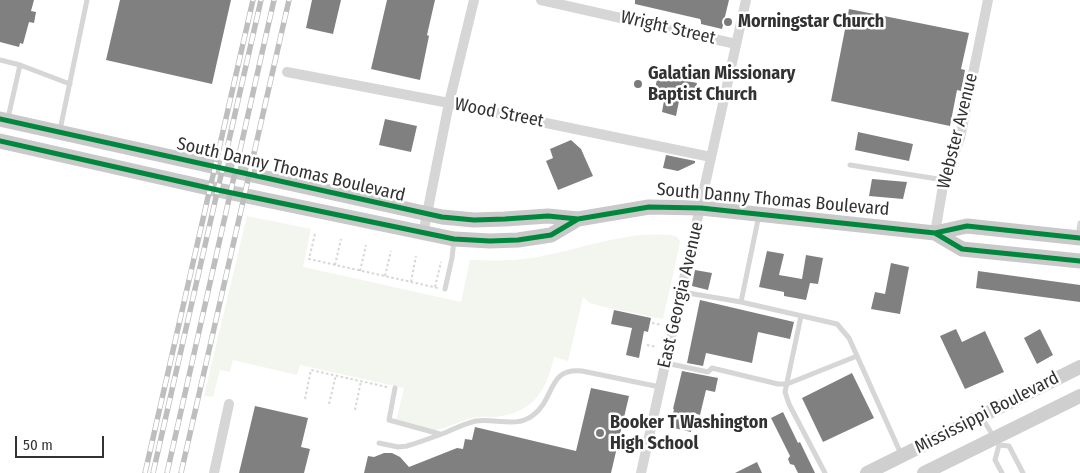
<!DOCTYPE html>
<html>
<head>
<meta charset="utf-8">
<style>
	body { margin:0 }
	#map { position:relative; width:1080px; height:473px; overflow:hidden; background:#fff; font-family:"Fira Sans Condensed",sans-serif }
	canvas { display:block }
	.scale { position:absolute; left:15px; top:436px; width:89px; height:22px; box-sizing:border-box; border:2px solid #323232; border-top:0; padding-left:6px; font-size:15px; line-height:18px; white-space:nowrap; color:#323232; -webkit-text-stroke:4px #fff; paint-order:stroke }
</style>
</head>
<body>
<div id="map">
<canvas width="1080" height="473"></canvas>
<div class="scale">50 m</div>
</div>
<script>
const context = document.querySelector('canvas').getContext('2d');
context.lineJoin = 'round';
function fill(path, color) { context.fillStyle = color; context.fill(path, 'evenodd'); }
function strokePath(path, color, width, dash) { context.strokeStyle = color; context.lineWidth = width; context.lineCap = dash ? 'butt' : 'round'; context.setLineDash(dash || []); context.stroke(path); }
function write(font, color, halo, rows, align = 'center') {
  context.font = font + ' "Fira Sans Condensed",sans-serif'; context.lineWidth = 5; context.setLineDash([]); context.textBaseline = 'middle'; context.strokeStyle = halo; context.fillStyle = color; for (const [text, x, y, turn = 0] of rows) {
    context.save(); context.translate(x, y); context.rotate((+turn || 0) * Math.PI / 180); context.textAlign = isNaN(turn) ? turn : align; if (halo) context.strokeText(text, 0, 0); context.fillText(text, 0, 0); context.restore();
  }
}
fill(new Path2D(`
	M247,216L311,229L303,267L461,302L470,260C496,261 522,261 547,255C589,247 632,229 676,236L680,241L679,248L663,319L600,306L590,303L583,297L568,361L554,357C547,388 535,411 501,416C494,418 486,416 478,417C465,418 444,430 434,430C421,429 408,424 396,421L404,388L300,365L297,375L233,360L230,372L220,370L213,397L204,396Z`), '#f2f6ee');
fill(new Path2D(`
	M0,0H34L31,11L36,12L34,23L29,22L23,44L20,43L19,47L0,42Z
	M120,0H231L212,84L106,60Z
	M312,0H341L333,34L306,28Z
	M387,0H435L427,35L429,36L420,80L371,69Z
	M635,0H729L722,29L701,24V21L700,19L635,4Z
	M849,9L969,33L961,69L965,70L961,91L957,90L950,126L831,101Z
	M658,75L697,83L692,101H679L676,116L662,112L665,95L654,93Z
	M385,119L417,126L411,152L379,145Z
	M858,132L913,144L909,161L855,150Z
	M571,140L581,149L593,176L558,190L546,161L553,158L550,149Z
	M666,155L695,161V163L678,171L663,168Z
	M872,179L907,182L903,199L869,196Z
	M767,251L784,254L779,275L802,279L806,255L823,258L818,284L810,283L806,300L784,296V292L759,287Z
	M891,263L909,267L900,314L871,309L875,292L885,294Z
	M695,270L712,273L708,290L692,286Z
	M978,271L1080,285V302L976,288Z
	M700,300L794,322L790,339L758,332L752,363L706,353L703,366L687,363Z
	M614,310L651,318L648,332L644,331L639,358L626,355L632,328L611,324Z
	M956,329L962,342L985,331L1004,372L965,389L940,336Z
	M1040,329L1053,355L1037,364L1024,338Z
	M682,371L718,378L715,392L706,390L700,415L694,413L691,432L670,427L674,409H673Z
	M852,373L874,418L823,442L802,398Z
	M591,388L629,396L611,473H364L368,456L374,457L384,453H392L400,457L409,467L457,448L463,449L465,439L472,440L475,427L576,451Z
	M255,406L308,418L301,447L310,449L304,473H239Z
	M783,412L798,443L800,442L815,473H798L794,465L790,464L788,459L790,456L771,418Z
	M757,462L762,473H735Z`), '#808080');
strokePath(new Path2D(`
	M315,234L309,259L438,288
	M335,265L341,239
	M360,271L366,245
	M385,276L391,251
	M411,282L416,256
	M435,287L441,262
	M652,323L662,325
	M647,345L657,347
	M305,399L311,370L387,387
	M329,404L336,375
	M355,410L361,381`), '#d6d6d6', 2, [2.5, 2.5]);
strokePath(new Path2D(`
	M0,60L20,65L70,84
	M8,118L20,65
	M60,130L87,0
	M850,165L944,180
	M1078,237L1080,223
	M445,289L452,258L454,240
	M682,292L741,302L837,324L849,338L901,454
	M741,302L759,215
	M801,316L785,392L789,404L825,473
	M666,363L708,372L712,368L778,384H787L857,356
	M395,388L389,420L440,434
	M982,418L999,445L995,460L1002,473
	M379,443L398,447L407,446C420,442 434,437 447,432C456,428 466,423 476,421C494,418 516,428 532,416C556,399 547,367 582,371L660,387
	M999,445L1009,446L1023,473`), '#d6d6d6', 5);
strokePath(new Path2D(`
	M541,0L736,44
	M287,72L449,103L711,157
	M935,233L944,180L960,138L988,0
	M423,234L449,103L474,0
	M214,473L229,404
	M641,473L746,0`), '#d6d6d6', 10);
strokePath(new Path2D(`
	M867,473L1080,367
	M924,473L1080,396`), '#cfcfcf', 14);
strokePath(new Path2D(`
	M0,119L442,217L474,220L505,219L548,216L578,219L649,207L701,208L935,233L967,226L1080,238
	M0,141L213,189L454,239L490,241L518,240L551,235L578,219
	M935,233L962,249L1080,261`), '#c9c9c9', 15);
const rail = new Path2D(`
	M145,473L253,0
	M153,473L261,0
	M167,473L274,0
	M181,473L289,0`);
strokePath(rail, '#bebebe', 5.5);
strokePath(rail, '#fff', 4, [11]);
strokePath(new Path2D(`
	M0,119L442,217L474,220L505,219L548,216L578,219L649,207L701,208L935,233L967,226L1080,238
	M0,141L213,189L454,239L490,241L518,240L551,235L578,219
	M935,233L962,249L1080,261`), '#00873e', 5);
for (const [x, y, r, color] of [
	[728,22,5,"#7a7a7a"],
	[638,84,5,"#7a7a7a"],
	[600,433,5,"#7a7a7a"]
]) { const dot = new Path2D(); dot.arc(x, y, r, 0, 2 * Math.PI); context.fillStyle = color; context.fill(dot); strokePath(dot, '#fff', 2); }
write('bold 18px', '#323232', '#fff', [
	["Morningstar Church",738,22],
	["Galatian Missionary",648,74],
	["Baptist Church",648,95],
	["Booker T Washington",610,423],
	["High School",610,444]
], 'left');
write('18px', '#323232', '#fff', [
	["Wright Street",668,28,13],
	["Wood Street",499,113,11],
	["Webster Avenue",958,131,-76],
	["South Danny Thomas Boulevard",291,170,13],
	["South Danny Thomas Boulevard",773,200,5],
	["East Georgia Avenue",681,295,-77],
	["Mississippi Boulevard",987,413,-27]
]);
</script>
</body>
</html>
